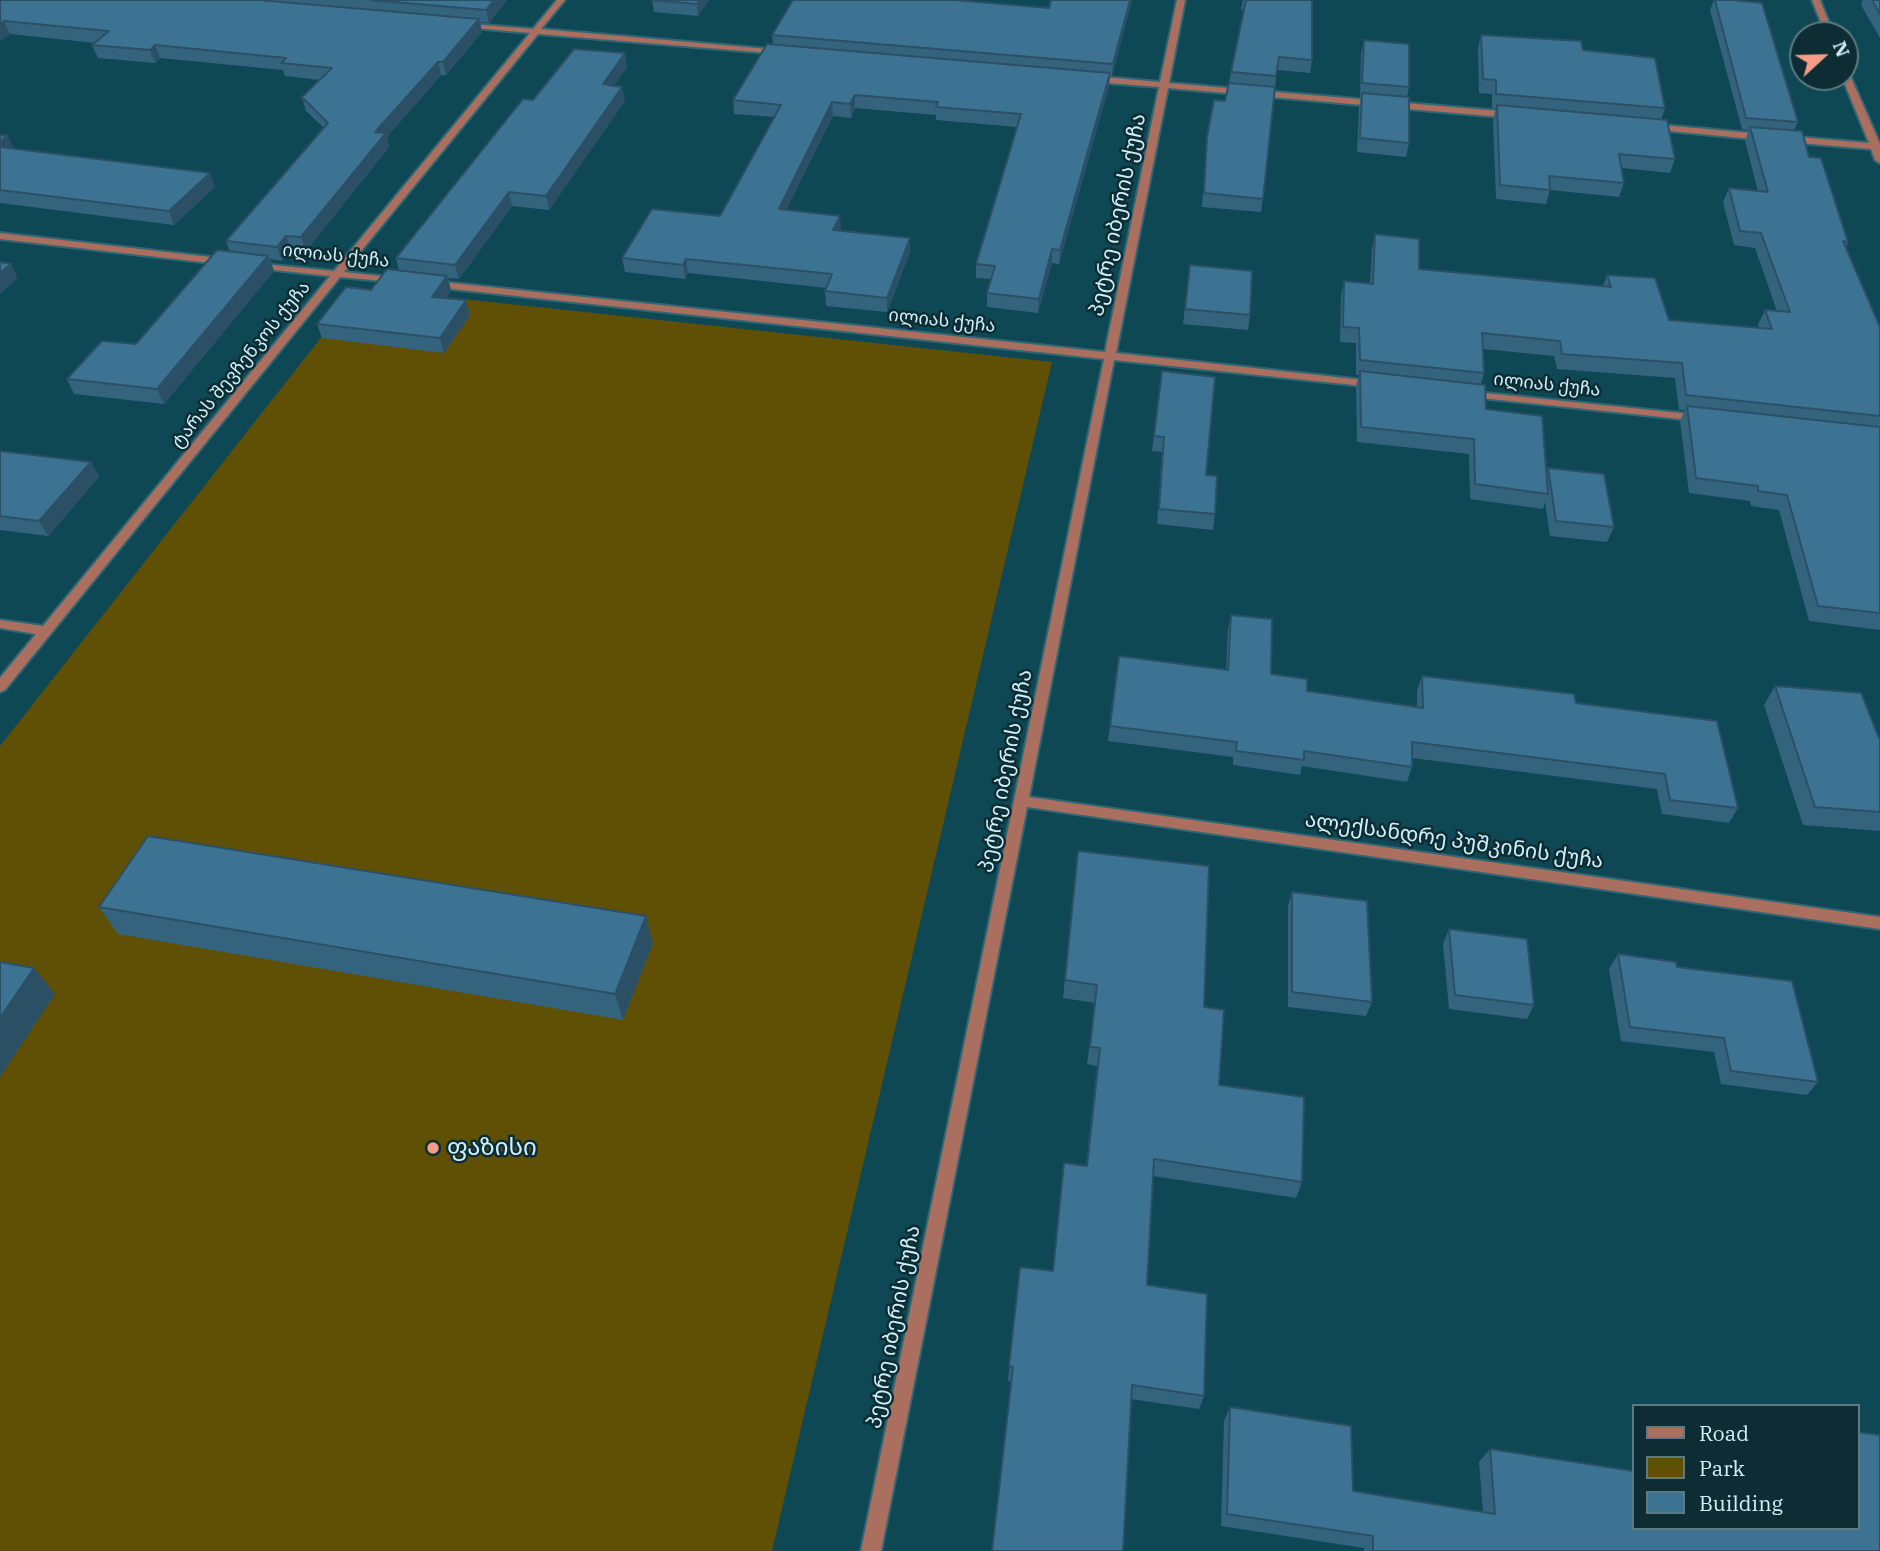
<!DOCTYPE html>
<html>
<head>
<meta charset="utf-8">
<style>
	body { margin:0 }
	#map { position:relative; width:1880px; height:1551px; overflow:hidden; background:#0e4855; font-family:"IBM Plex Serif",serif }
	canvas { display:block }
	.legend { position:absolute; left:1632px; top:1404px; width:228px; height:126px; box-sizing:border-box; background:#0e2c33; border:2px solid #5b7a82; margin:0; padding:9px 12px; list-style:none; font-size:21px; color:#cef0f9 }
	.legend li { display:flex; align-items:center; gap:14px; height:35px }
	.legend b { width:35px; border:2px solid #5b7a82 }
	.north { position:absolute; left:1789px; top:21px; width:70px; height:70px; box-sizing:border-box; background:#0e2c33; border:2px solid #5b7a82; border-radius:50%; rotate:68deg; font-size:19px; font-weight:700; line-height:28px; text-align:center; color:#cef0f9 }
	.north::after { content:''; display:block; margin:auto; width:24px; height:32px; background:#f49e87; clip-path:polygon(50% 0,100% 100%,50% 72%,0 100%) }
</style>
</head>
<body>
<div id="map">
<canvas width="1880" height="1551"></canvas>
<ul class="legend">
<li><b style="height:9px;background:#aa6f5f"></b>Road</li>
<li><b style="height:19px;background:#5f5006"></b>Park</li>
<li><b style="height:19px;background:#3d7392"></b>Building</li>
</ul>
<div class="north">N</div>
</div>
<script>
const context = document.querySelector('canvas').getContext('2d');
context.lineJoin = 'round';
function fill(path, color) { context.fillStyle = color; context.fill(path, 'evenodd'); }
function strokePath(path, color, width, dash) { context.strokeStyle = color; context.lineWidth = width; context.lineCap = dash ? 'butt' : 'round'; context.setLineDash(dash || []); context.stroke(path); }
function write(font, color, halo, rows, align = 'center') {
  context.font = font + ' "IBM Plex Serif","Noto Sans Georgian",serif'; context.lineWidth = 5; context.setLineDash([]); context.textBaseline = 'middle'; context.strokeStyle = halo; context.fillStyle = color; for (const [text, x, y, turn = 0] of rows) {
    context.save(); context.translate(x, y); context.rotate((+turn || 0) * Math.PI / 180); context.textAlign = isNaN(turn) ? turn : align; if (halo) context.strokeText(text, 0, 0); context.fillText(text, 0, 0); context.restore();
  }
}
fill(new Path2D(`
	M360,288L1052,362L772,1551H0V746Z`), '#5f5006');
const street = new Path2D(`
	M557,0H565L541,29L780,50L784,52L780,54L538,34L344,272L399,278L404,281L403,283L340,277L5,690L0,692V678L36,634L0,628V620L43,626L330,276L255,268L250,265L251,263L334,271L530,33L462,27H459V23L533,29Z
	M1177,0H1185L1169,83L1512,112L1516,115L1512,118L1168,88L1116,353L1373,381L1378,384L1373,387L1114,360L1029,797L1880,917V929L1027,807L881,1551H861L1104,359L433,287L428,284L433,281L1105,352L1159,87L1093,82L1089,79L1093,76L1160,82Z
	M1812,0H1820L1834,35H1826Z
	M1845,70L1849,73L1880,144V163L1875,160L1871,149L1787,142L1783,139L1787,136L1869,143L1842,77H1845Z
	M1651,124L1763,134L1767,137L1763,140L1648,129L1647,127Z
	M0,233L228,259L233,262L228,265L0,239Z
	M1466,391L1700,415L1706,418L1700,421L1462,396L1461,394Z`);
strokePath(street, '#316673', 4);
fill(street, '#aa6f5f');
fill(new Path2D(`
	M0,0H507L489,23L480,22L482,32L446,75H441L387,137L389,147L306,251L291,250L282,261L270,259L274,271L164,404L74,394L67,379L136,344L230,252L226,241L324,128L306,111L302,97L320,80L285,76L283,70L160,58L155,63L98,58L92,45L96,43L10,34L0,41Z
	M652,0H709L698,16L654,12Z
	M793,0H959L1049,8L1132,0L1112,76H1110L1109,86L1059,264L1052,263L1038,313L987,307V293L991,279L976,278V264L1017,127L936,120V115L855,108L851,118L833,116L786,210L841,229L840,231L910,238V252L887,312L826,306L825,291L827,288L688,273L685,279L625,272L622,258L720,216L774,117L734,114L733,100L773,44L772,35Z
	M1243,0H1312V60L1310,73L1277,70L1261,212L1202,207L1206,149L1214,100L1225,101L1244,10L1241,9Z
	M1714,0H1732L1798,122L1794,130L1809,157L1848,242L1846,248L1880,327V630L1809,621L1779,510L1751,506L1750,501L1689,493L1680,421L1685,410H1679L1675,378L1557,369L1554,356L1483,349L1484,373L1481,384L1486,409L1547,473L1548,468L1614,527L1607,542L1550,536L1545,502L1543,509L1470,499L1469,454L1357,442L1356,386L1359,375H1356V343L1340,342L1341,296L1344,281L1370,284L1372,249L1375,234L1419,269L1603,286L1607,275L1669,320L1759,328L1758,325L1765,310L1777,311L1755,248L1734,245L1723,202L1729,188L1758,191L1745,141L1749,130L1742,129L1710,10Z
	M1863,0H1880V38L1861,5Z
	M1481,35L1583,50L1665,108L1661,120L1675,159L1670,173L1622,168L1624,183L1619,197L1550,190L1546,204L1496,199L1493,119L1496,108H1492V94L1479,93L1478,49Z
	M1364,40L1409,87L1407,97L1409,143L1406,157L1357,152L1359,107L1361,97H1360L1361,54Z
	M627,67L614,85L625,101L549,210L512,206L459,279L448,278L451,290L446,298L470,315L444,353L322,338L317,324L371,290L399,270L396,258L533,100Z
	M0,135L7,136L14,149L215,187L174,225L0,203Z
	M1190,265L1250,315L1248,330L1183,324Z
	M1162,371L1206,475L1215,514L1213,530L1157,524L1162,452L1152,451Z
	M0,451L91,462L99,477L48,536L0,530Z
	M1231,615L1271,674L1307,691L1417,707V691L1422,676L1576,703L1738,808L1729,823L1662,814L1657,789L1412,758V767L1407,782L1302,766L1300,775L1233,765V757L1108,741L1119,656L1226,669L1228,630Z
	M1775,686L1880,738V831L1803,825L1764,705Z
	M1078,851L1204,1007L1219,1085L1302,1182L1296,1198L1153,1176L1147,1285L1204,1396L1199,1409L1008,1381L1020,1267L1052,1271L1086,1166L1097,1066L1087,1064L1095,1003L1063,998Z
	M1292,892L1372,1002L1366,1016L1288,1007V906Z
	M99,907L653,943L623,1020L118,934Z
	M1449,929L1534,1005L1527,1019L1449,1009L1443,944Z
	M1618,954L1677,967L1818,1082L1807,1095L1721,1084L1714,1052L1621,1041L1609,969Z
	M1230,1407L1353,1491L1483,1512L1479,1462L1490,1449L1880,1551H1364V1548L1221,1526L1224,1421Z`), '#34637e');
fill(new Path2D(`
	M494,0H507L489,23L486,10Z
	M700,0H709L698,16L697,4Z
	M1130,0H1132L1112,76L1113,64Z
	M479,19L482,32L446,75L443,62Z
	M4,21L10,34L0,41V24Z
	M155,45L160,58L155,63L150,50Z
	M625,53L627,67L605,98L603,84Z
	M438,62L441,75L387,137L389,147L306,251L301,237L375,132Z
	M1110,73L1109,86L1059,264L1060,250Z
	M622,87L625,101L549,210L546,196Z
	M855,95V108L851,118L850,104Z
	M832,102L833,116L780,223L779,209Z
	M7,136L14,149L0,158V142Z
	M210,173L215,187L174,225L169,211Z
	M509,192L512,206L459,279L455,265Z
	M840,216L841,229L834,244L833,230Z
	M286,236L291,250L282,261L277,247Z
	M910,238V252L887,312V298Z
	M1052,249V263L1038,313L1039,299Z
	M268,256L274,271L164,404L157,389Z
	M686,259L688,273L685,279L683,265Z
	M11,264L18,278L0,294V273Z
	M447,276L451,290L436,311L432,297Z
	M466,300L470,315L444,353L440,338Z
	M91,462L99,477L48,536L39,521Z
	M646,916L653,943L623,1020L615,994Z
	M34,968L55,994L0,1077V1018Z`), '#2b5066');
const building = new Path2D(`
	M0,0H258L479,19L443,62H438L375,132L386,133L301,237L286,236L277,247L226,241L328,123L302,97L332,68L281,63L286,58L155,45L150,50L92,45L109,31L4,21L0,24Z
	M371,0H494L486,10Z
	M652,0H700L697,4Z
	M793,0H955L1049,8L1051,0H1130L1113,64L772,35Z
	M1246,0H1312V60L1279,57L1276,76L1231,72Z
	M1715,0H1732L1762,3L1798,122L1746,118Z
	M1872,0H1880V14Z
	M1481,35L1581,41L1583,50L1655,58L1665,108L1496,94V80L1483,79Z
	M1364,40L1409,44V87L1362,83Z
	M767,44L1110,73L1060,250L1052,249L1039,299L987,293L995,266L976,264L1021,114L936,107L938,102L855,95L850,104L832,102L779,209L840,216L833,230L910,238L887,298L825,291L832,274L686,259L683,265L622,258L652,209L720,216L781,105L733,100Z
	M574,49L625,53L603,84L622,87L546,196L509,192L455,265L396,258L523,99L533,100Z
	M1229,83L1275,87L1263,199L1204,193L1207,136L1214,100L1225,101Z
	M1362,93L1409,97V143L1360,138Z
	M1497,105L1667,120L1675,159L1619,154L1624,183L1549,176L1550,190L1500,185Z
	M1750,127L1802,131L1809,157L1821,158L1848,242L1843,241L1880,327V416L1686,395L1682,363L1562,354L1560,341L1482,333L1484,373L1360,360L1359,328L1343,327L1344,281L1373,284L1375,234L1419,239V269L1611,287L1607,275L1655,278L1669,320L1772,329L1765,310L1790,312L1761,233L1740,231L1729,188L1768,192Z
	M0,135L7,136L0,142Z
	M0,147L210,173L169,211L0,190Z
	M217,250L268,256L157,389L67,379L102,341L136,344Z
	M0,262L11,264L0,273Z
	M1190,265L1252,271L1250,315L1185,309Z
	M387,269L447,276L432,297L466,300L440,338L317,324L346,287L371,290Z
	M1162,371L1215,377L1206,475L1217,476L1215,514L1159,509L1164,437L1154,436Z
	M1360,371L1485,385L1486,409L1542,416L1548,494L1475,484L1474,439L1361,427Z
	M1687,406L1880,427V613L1818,606L1787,495L1758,491V486L1696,478Z
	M0,451L91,462L39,521L0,516Z
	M1548,468L1604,474L1614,527L1556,521Z
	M1231,615L1272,619L1271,674L1307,679V691L1423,708L1422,676L1574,694L1576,703L1717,721L1738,808L1670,800L1665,774L1412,742V767L1304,751V760L1236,751L1237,742L1110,726L1119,656L1228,670Z
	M1775,686L1861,693L1879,738H1880V812L1815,807Z
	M148,836L646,916L615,994L99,907Z
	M1078,851L1209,866L1204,1007L1224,1010L1219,1085L1304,1097L1302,1182L1154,1159L1147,1285L1207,1294L1204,1396L1132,1385L1123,1551H992L1013,1367L1009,1366L1020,1267L1053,1271L1064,1163L1087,1166L1100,1048L1090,1047L1097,985L1065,980Z
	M1292,892L1367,901L1372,1002L1292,992Z
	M1449,929L1527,939L1534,1005L1455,995Z
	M1618,954L1676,962L1677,967L1792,981L1818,1082L1731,1071L1724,1038L1630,1027Z
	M0,962L34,968L0,1018Z
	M1230,1407L1351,1426L1353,1491L1495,1514L1490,1449L1633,1471V1528H1857V1432L1880,1435V1551H1373V1536L1227,1514Z`);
fill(building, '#3d7392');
strokePath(building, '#2b5066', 2);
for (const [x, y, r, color] of [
	[433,1148,7,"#f49e87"]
]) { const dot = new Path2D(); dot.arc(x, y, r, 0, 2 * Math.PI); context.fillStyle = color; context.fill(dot); strokePath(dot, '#0e2c33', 2.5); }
write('18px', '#cef0f9', '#0e2c33', [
	["ილიას ქუჩა",336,256,6],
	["ილიას ქუჩა",942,321,6],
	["ტარას შევჩენკოს ქუჩა",241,365,-51],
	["ილიას ქუჩა",1547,385,6]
]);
write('21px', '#cef0f9', '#0e2c33', [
	["პეტრე იბერის ქუჩა",1118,215,-78],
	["პეტრე იბერის ქუჩა",1006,771,-79],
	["ალექსანდრე პუშკინის ქუჩა",1454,841,8],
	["პეტრე იბერის ქუჩა",894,1327,-79]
]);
write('24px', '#cef0f9', '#0e2c33', [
	["ფაზისი",447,1148]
], 'left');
</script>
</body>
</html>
